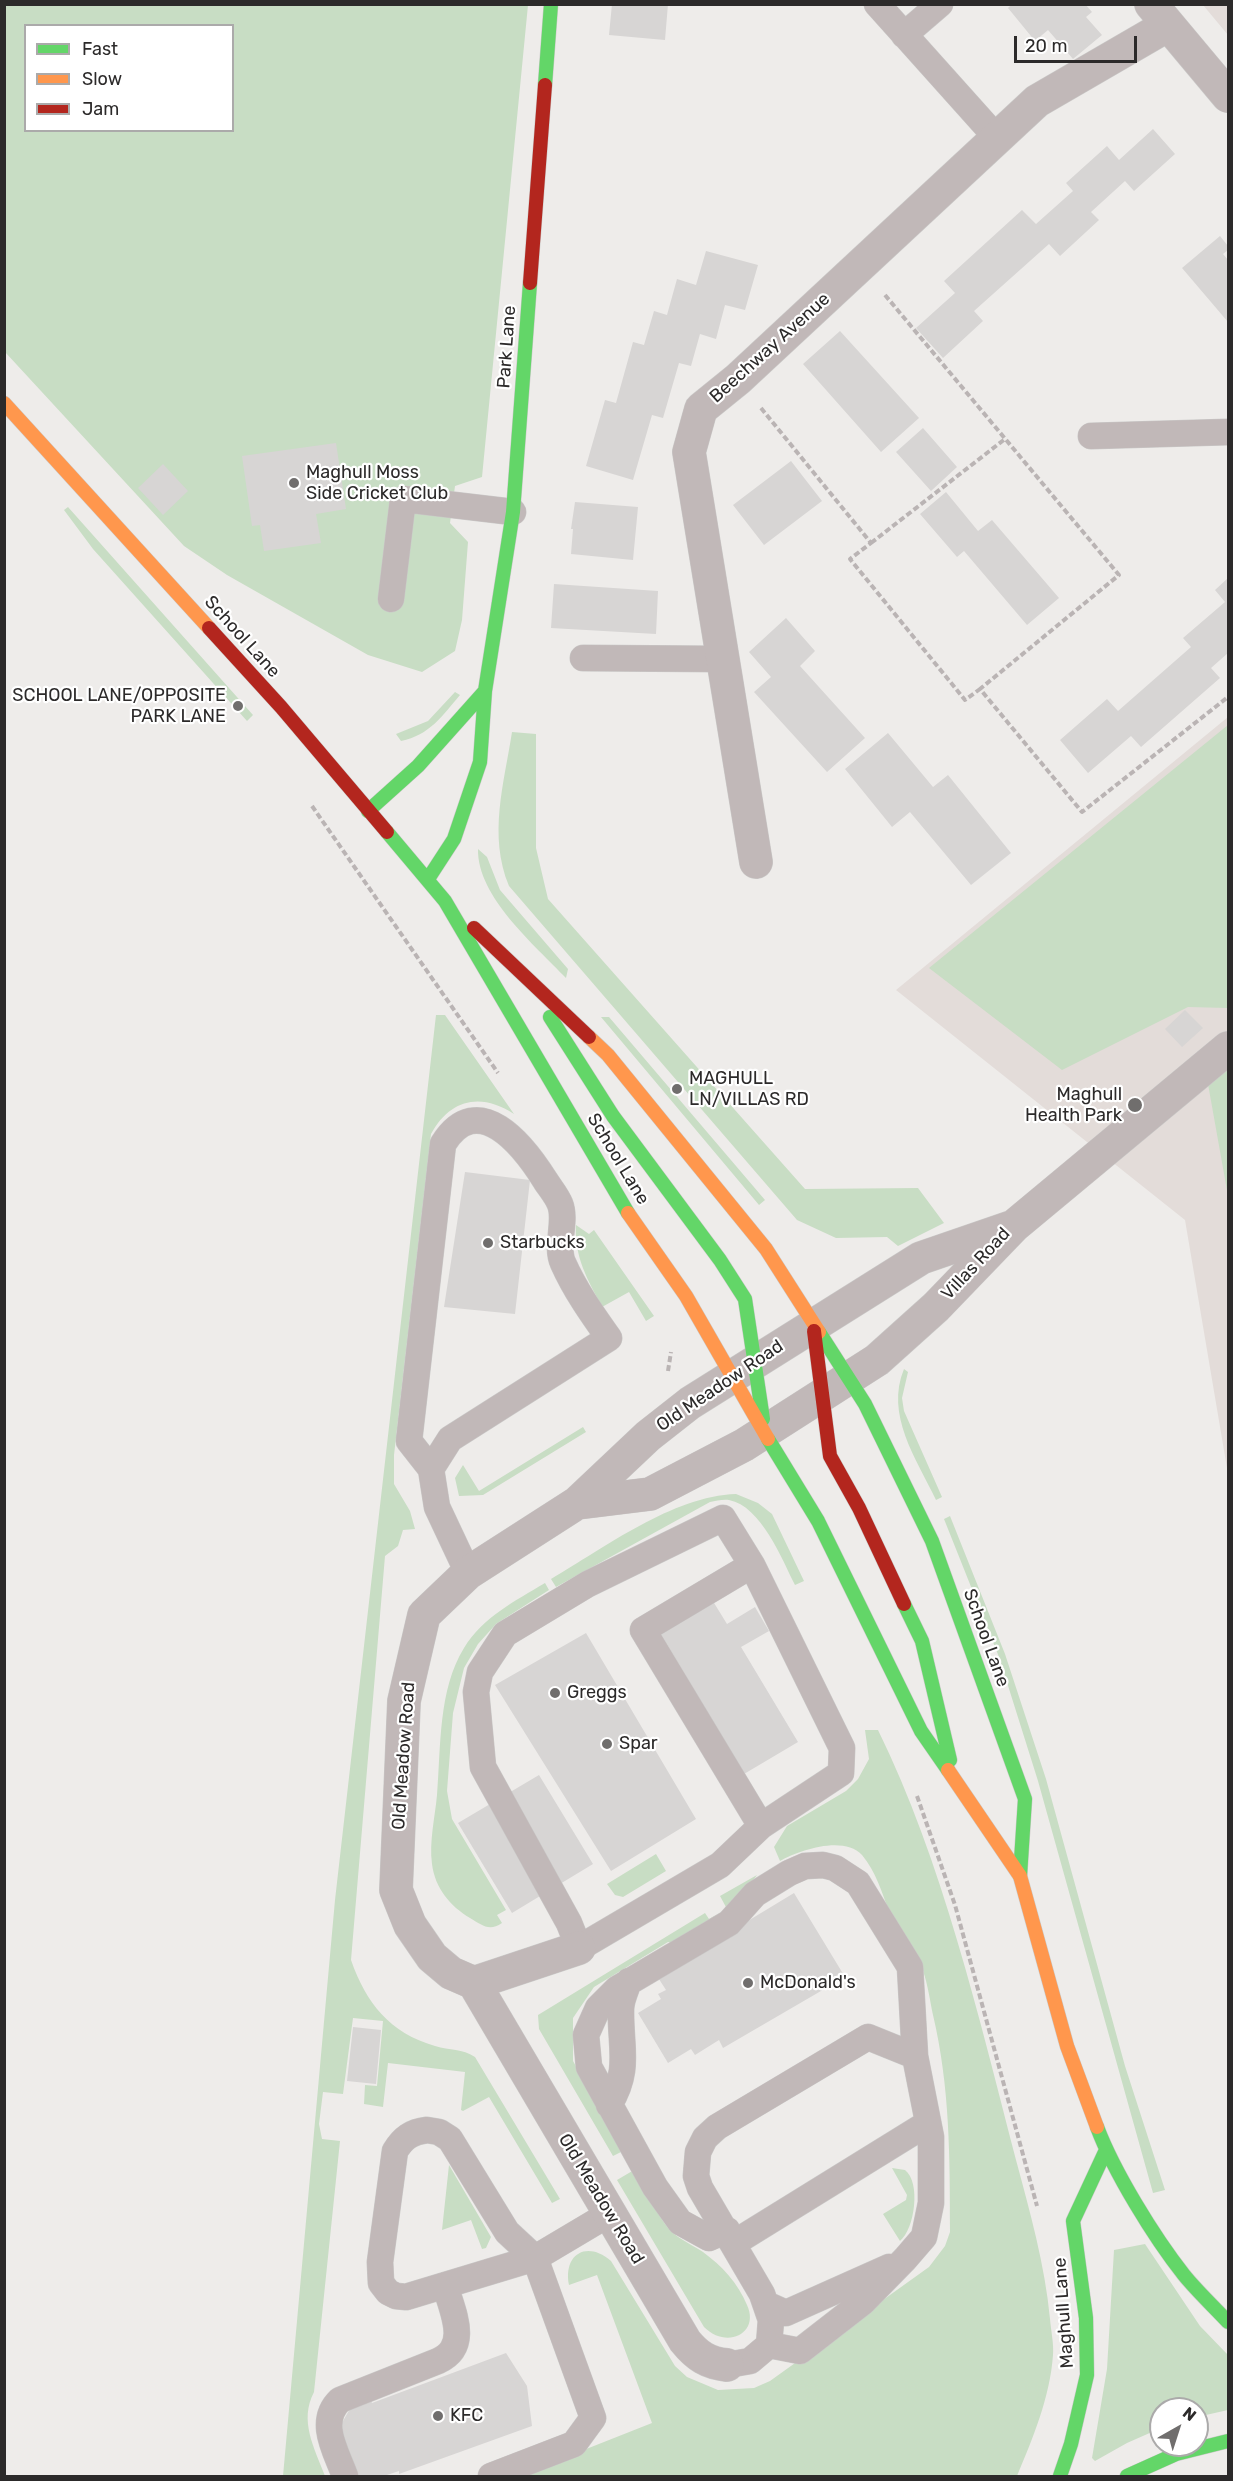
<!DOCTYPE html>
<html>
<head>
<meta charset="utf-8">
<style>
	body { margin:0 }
	#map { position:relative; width:1233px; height:2481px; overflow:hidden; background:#eeecea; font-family:Rubik,sans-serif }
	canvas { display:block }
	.frame { position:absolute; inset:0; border:6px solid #2c2a2a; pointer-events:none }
	.legend { position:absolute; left:24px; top:24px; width:210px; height:108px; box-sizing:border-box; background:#fff; border:2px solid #abaaaa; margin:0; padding:8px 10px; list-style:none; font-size:18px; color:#2c2a2a }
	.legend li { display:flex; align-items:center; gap:12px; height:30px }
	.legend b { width:30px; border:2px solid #abaaaa }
	.north { position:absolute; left:1149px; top:2397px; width:60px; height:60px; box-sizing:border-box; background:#fff; border:2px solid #abaaaa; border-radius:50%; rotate:39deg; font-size:16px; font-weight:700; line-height:24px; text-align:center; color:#2c2a2a }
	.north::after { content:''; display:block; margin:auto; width:21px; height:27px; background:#706e6d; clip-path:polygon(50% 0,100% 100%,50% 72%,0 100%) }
	.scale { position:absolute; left:1014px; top:36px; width:123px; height:27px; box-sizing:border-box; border:3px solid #2c2a2a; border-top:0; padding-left:8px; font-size:18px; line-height:21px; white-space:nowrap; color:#2c2a2a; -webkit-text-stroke:4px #fff; paint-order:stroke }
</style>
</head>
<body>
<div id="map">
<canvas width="1233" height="2481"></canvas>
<div class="frame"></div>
<ul class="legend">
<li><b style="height:8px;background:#63d668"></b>Fast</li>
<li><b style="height:8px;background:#ff974d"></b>Slow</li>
<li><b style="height:8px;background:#b3261e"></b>Jam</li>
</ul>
<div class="north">N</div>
<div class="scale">20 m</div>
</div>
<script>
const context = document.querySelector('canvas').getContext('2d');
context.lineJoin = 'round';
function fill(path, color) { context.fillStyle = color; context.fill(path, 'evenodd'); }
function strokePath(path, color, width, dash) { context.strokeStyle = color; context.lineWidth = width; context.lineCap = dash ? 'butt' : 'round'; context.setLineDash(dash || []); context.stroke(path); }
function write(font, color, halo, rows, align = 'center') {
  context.font = font + ' Rubik,sans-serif'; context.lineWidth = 4.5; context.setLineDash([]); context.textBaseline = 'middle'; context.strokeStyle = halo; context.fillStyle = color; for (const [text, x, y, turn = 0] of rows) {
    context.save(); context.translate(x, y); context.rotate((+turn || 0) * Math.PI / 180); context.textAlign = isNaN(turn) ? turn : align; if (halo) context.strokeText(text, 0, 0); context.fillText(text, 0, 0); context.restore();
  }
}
fill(new Path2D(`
	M1203,5H1228V35Z
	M1228,717V1474L1185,1220L896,990Z`), '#e3dcd9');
fill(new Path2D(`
	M4,5H528L482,477L455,486L450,523L468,542L462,620L455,651L422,672L368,655L227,575L184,546L5,352ZM26,26H232V130H26Z
	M68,507L253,715L247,721L93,549L64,510Z
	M455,692L460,695C442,716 430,735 401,741L396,734L428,721Z
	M1228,725V1008L1188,1007L1062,1070L929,968Z
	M512,732L536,734V848L548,899L805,1189L918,1188L944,1223L898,1246L887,1237L836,1238L797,1220L509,886C488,835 504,784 512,732Z
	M478,849L487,857L500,890L568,969L566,978C535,945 477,897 478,849Z
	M436,1015H445L514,1114C481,1092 450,1099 431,1134L394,1455V1484L410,1511L415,1529L403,1530L398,1546L385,1556L351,1960C366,2003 390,2033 435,2046C450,2051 462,2048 475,2057L560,2199L552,2203L489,2097L463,2111L461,2110L465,2072L388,2063L383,2107L364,2104L365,2085L377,2086L383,2021L353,2018L343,2094L323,2092L319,2124L322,2139L340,2141L314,2392C299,2421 314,2447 325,2476H283L335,1900Z
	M601,1017H609L765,1200L759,1205Z
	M1228,1066V1196L1208,1084Z
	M576,1225L589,1234L594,1230L654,1316L646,1321L629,1292L602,1307C588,1280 574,1257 576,1225Z
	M904,1369L908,1372L902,1398L904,1411L942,1497L936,1500C916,1458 885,1415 904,1369Z
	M583,1427L586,1432L483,1495L459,1496L455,1478L463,1465L479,1491Z
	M736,1494L758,1503L772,1514L804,1581L795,1585C782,1559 761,1506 729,1500C723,1499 716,1501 710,1502L556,1587L551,1579C604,1548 673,1496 736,1494Z
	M950,1516L1005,1654L1046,1779L1125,2066L1165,2190L1153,2193L1038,1781L999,1657L944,1519Z
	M545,1583L549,1590L496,1624L478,1644L464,1668L453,1713L447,1791L452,1819L506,1910L497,1915L502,1923C489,1932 482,1925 470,1918C450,1906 435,1888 432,1864C429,1842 435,1817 437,1795C441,1747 438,1690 464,1648C483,1617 515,1601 545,1583Z
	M865,1730H878C942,1860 979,2017 1016,2160C1030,2212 1045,2265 1050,2319C1051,2331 1054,2344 1053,2355C1050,2397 1033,2438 1017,2476H518L652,2423L597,2275L569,2285C563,2254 587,2240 611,2261L675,2366L687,2377L718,2390L754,2388L770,2381L929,2267L945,2246L950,2232C950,2158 950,2087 933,2015C930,2001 928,1985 923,1971C915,1950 897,1933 889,1912C882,1892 876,1872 862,1855C844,1835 799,1850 780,1861L774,1847L787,1826L846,1791L858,1779L869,1759Z
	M656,1854L666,1871L623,1897L615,1895L607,1884Z
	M757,1875L739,1900L680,1943L668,1942L594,1987L573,2018V2061L623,2151L613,2156L539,2029L538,2015L705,1913L709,1919L727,1909L720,1896Z
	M449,2165L491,2237L486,2248L482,2249L471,2220L442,2230Z
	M892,2168L905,2170C921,2182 915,2229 900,2241L883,2214L906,2200L907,2195Z
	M634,2170C643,2185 660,2221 672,2232C681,2240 694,2246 703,2252C722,2266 738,2283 747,2305C760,2333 727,2350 704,2327L617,2180Z
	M1145,2244L1200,2326L1228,2355V2410L1197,2417V2409H1161V2428L1127,2443L1095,2461L1092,2458L1107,2369L1114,2250Z`), '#c8ddc4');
fill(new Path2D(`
	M612,4H668L665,40L609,35Z
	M1012,4H1085L1092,12L1086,17L1102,35L1073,59L1048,30L1035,41L1008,8Z
	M1153,129L1175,154L1134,191L1125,181L1091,212L1099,220L1060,256L1049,244L974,311L983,321L943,358L916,328L955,293L944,281L1022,210L1036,224L1073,191L1066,183L1107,146L1119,160Z
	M1220,236L1228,246V250L1223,254L1228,260V322L1182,268Z
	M706,251L758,265L745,310L725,305L716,339L700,334L691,366L679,363L663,418L652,415L633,480L586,466L605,400L616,403L633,342L644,345L654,311L667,315L677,279L696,285Z
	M840,331L919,418L881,452L803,364Z
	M923,428L957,467L931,491L896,452Z
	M336,443L346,509L316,514L321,543L264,551L260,525L252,526L242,456Z
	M791,461L822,501L764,545L733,505Z
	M163,464L188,491L163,515L138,488Z
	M946,492L978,531L992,520L1059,598L1027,625L964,551L957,557L920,514Z
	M575,502L638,507L633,560L571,554L573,529H571Z
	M1228,578V653L1211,668L1220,678L1141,747L1131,736L1088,773L1060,740L1107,699L1118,711L1191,647L1183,638L1225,602L1215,590Z
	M554,584L658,591L656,634L551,628Z
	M786,618L815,651L800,666L865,738L827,772L754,692L771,677L749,652Z
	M888,733L933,787L948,775L1011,853L971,885L910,812L892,827L845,769Z
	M1185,1010L1203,1028L1182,1047L1165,1029Z
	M465,1172L530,1180L515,1314L444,1307Z
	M711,1598L727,1624L755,1607L769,1631L741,1647L798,1742L744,1774L658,1629Z
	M586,1633L696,1819L611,1871L495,1685Z
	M539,1775L593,1864L512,1913L458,1823Z
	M794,1893L845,1977L723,2048L719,2040L695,2055L691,2049L668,2063L638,2013L661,1999L658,1994L666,1990L657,1976Z
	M353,2027L381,2030L376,2084L347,2081Z
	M506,2353L527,2386L532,2426L399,2474V2471L384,2476H355L339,2428L351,2407L371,2400L372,2403Z`), '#d7d5d4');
const lane = new Path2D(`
	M877,4L997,138
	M904,35L940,4
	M1091,436L1228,432
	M391,599L403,499L513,512
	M583,658L723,659
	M431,1469L409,1441L443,1144C478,1088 523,1145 545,1180C550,1188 557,1196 560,1204C567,1221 555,1246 563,1263C575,1290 592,1314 609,1338L450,1439L431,1469L437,1507L468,1573
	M723,1518L752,1565L842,1748L841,1773L761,1826L720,1865L579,1948L569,1923L483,1767L476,1692L480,1672L505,1634L588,1584Z
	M752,1565L643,1630L761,1826
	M609,2105C631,2070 620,2047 621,2009C621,2000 626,1990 629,1981
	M427,2130L439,2132L450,2139L507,2232L535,2258L406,2297L396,2296L388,2292L381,2283L380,2262L395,2151C403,2138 411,2132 427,2130Z
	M727,2230L709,2238L680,2222L655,2187L589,2067L586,2035L598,2008L617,1989L729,1923L755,1894L789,1873L805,1866L823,1865L835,1868L858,1883L910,1967L915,2056L931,2137V2203L924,2237L905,2259L863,2302L800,2351L769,2345
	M734,2243L928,2123
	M766,2304L786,2313L889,2267
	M727,2365L750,2361L769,2345L771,2320L762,2294L700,2188L696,2176L698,2152L705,2138L717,2127L868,2037L915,2056
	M345,2476C336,2451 317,2422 340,2400L438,2361C471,2346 452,2311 445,2285
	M491,2476L574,2444L593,2418L535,2258L609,2214`);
const street = new Path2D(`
	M1151,4L1228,96
	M756,862L689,452L701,409L738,379L1037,101L1168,25
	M577,1503L650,1494L744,1445L877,1360L936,1307L1014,1226L1228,1048
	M474,1983L579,1948
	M727,2365C708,2363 697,2356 685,2341L474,1983L451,1973L432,1957L410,1925L396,1890L404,1701L424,1615L468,1573L577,1503L648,1436L690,1403L921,1258L1014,1226`);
const fast = new Path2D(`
	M545,85L551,4
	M368,811L418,766L485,691
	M387,832L445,901L628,1213
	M428,879L454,839L480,762L485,691L513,512L530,283
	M550,1017L613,1116L720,1260L745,1299L763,1419
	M819,1332L865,1404L932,1541L1025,1799L1020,1876
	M768,1439L818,1521L921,1731L948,1770
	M904,1604L922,1641L950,1760
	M1097,2127C1114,2172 1154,2237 1184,2275C1197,2291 1213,2306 1228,2322
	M1060,2476L1071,2444L1087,2375L1086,2318L1073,2221L1106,2150
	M1127,2476L1176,2454L1228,2441`);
const slow = new Path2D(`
	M4,403L209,628
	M589,1037L608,1055L766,1249L819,1332
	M628,1213L686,1296L768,1439
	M948,1770L1020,1876L1067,2046L1097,2127`);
const jam = new Path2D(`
	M530,283L545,85
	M209,628L281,707L387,832
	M474,928L589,1037
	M814,1331L830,1456L859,1508L904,1604`);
strokePath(lane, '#cac9c8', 27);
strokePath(street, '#cac9c8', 34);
strokePath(fast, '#cac9c8', 15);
strokePath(slow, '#cac9c8', 15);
strokePath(jam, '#cac9c8', 15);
strokePath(new Path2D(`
	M885,295L1119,575L980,689L1082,812L1228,697
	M761,408L871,543L850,559L965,700L980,689
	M871,543L1005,439
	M312,806L498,1073
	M668,1371L671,1352
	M917,1796L955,1905L1037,2206`), '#bab4b4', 4, [6, 3]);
strokePath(lane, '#c1b8b8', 26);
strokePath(street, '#c1b8b8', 33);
strokePath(fast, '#63d668', 14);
strokePath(slow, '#ff974d', 14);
strokePath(jam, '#b3261e', 14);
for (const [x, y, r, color] of [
	[294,483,6,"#706e6d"],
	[238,706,6,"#706e6d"],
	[677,1089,6,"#706e6d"],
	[1135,1105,8,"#706e6d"],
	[488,1243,6,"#706e6d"],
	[555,1693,6,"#706e6d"],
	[607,1744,6,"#706e6d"],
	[748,1983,6,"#706e6d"],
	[438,2416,6,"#706e6d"]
]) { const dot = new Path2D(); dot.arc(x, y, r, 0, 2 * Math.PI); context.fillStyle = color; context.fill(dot); strokePath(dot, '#fff', 2); }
write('18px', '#2c2a2a', '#fff', [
	["Park Lane",507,347,-86],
	["Beechway Avenue",770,348,-42],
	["School Lane",242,637,48],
	["School Lane",618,1159,59],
	["Villas Road",976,1264,-47],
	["Old Meadow Road",720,1386,-34],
	["School Lane",986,1638,70],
	["Old Meadow Road",404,1756,-86],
	["Old Meadow Road",601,2199,59],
	["Maghull Lane",1064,2313,-94]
]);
write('18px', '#2c2a2a', '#fff', [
	["Maghull Moss",306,473],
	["Side Cricket Club",306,494],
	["SCHOOL LANE/OPPOSITE",226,696,"right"],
	["PARK LANE",226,717,"right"],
	["MAGHULL",689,1079],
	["LN/VILLAS RD",689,1100],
	["Maghull",1122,1095,"right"],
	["Health Park",1122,1116,"right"],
	["Starbucks",500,1243],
	["Greggs",567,1693],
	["Spar",619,1744],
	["McDonald's",760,1983],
	["KFC",450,2416]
], 'left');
</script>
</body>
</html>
